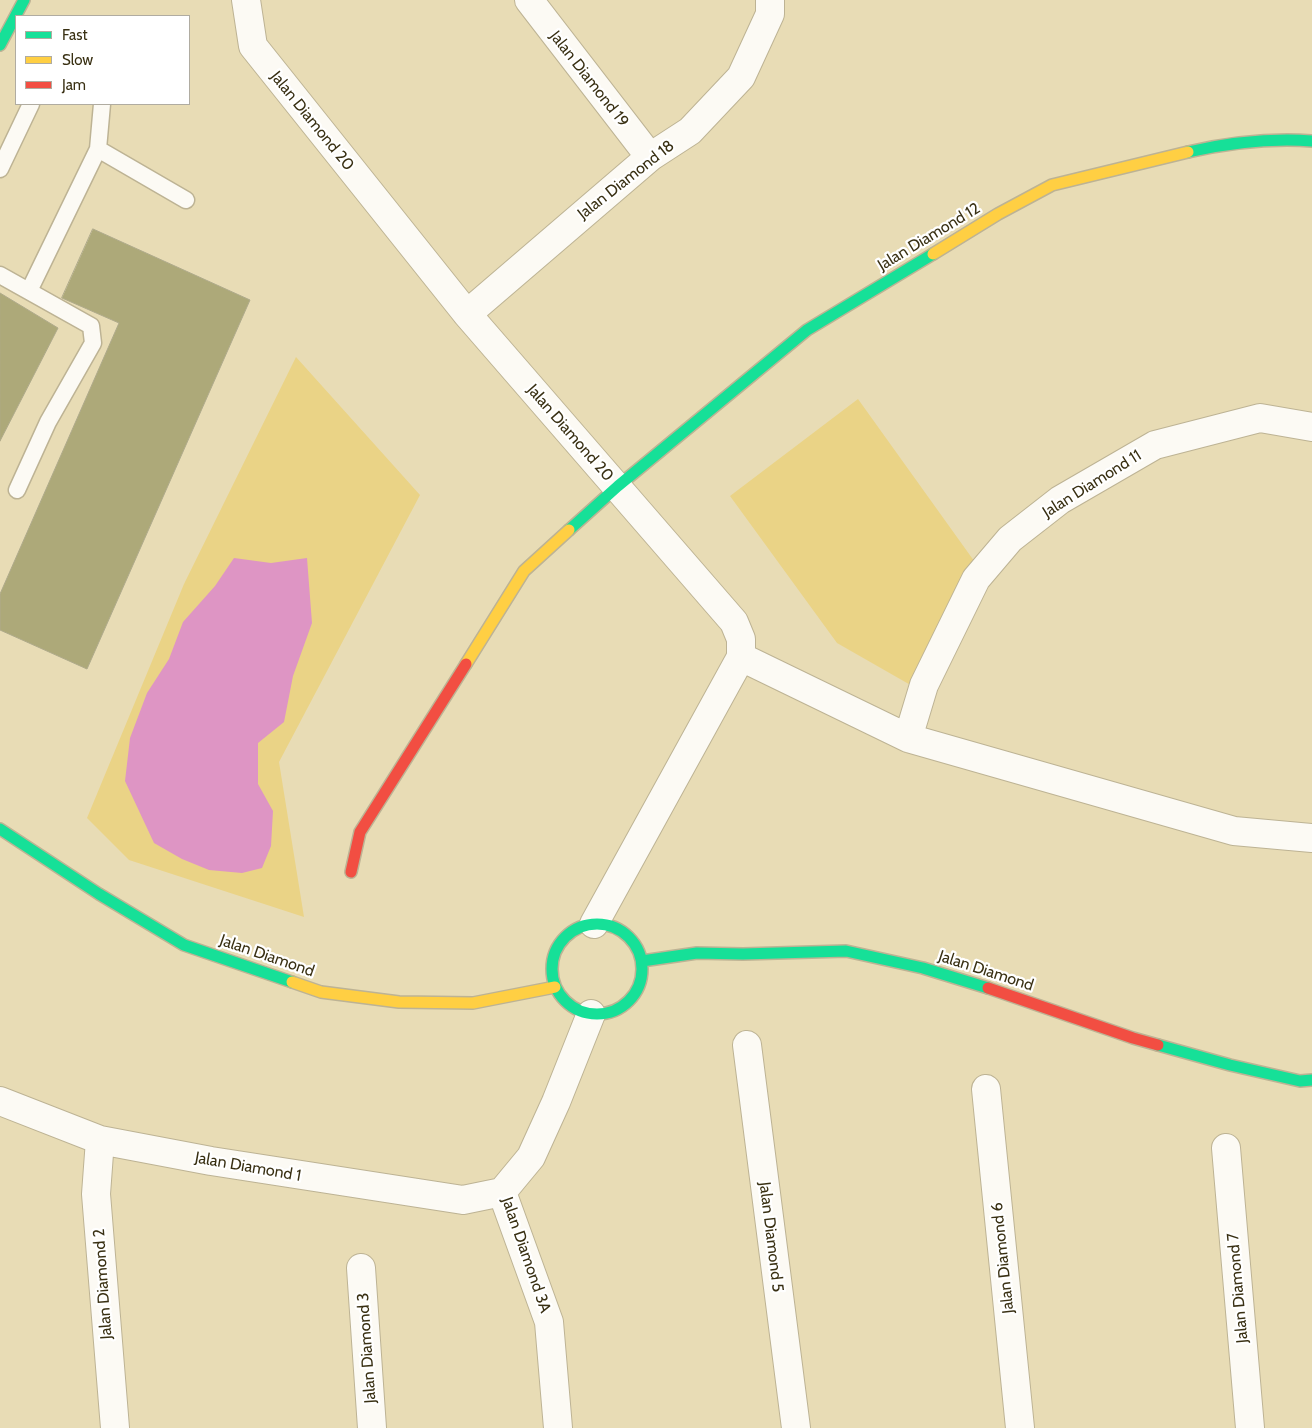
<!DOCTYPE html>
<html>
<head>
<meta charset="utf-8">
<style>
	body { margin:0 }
	#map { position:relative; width:1312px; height:1428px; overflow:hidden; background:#e8dcb5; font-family:Cabin,sans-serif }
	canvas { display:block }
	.legend { position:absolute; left:15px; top:15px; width:175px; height:90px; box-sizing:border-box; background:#fff; border:1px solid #b0aca1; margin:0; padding:6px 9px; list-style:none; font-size:15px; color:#393013 }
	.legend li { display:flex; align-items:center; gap:10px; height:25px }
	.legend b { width:25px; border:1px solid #b0aca1 }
</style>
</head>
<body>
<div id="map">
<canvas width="1312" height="1428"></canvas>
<ul class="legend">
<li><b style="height:6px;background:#16e098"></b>Fast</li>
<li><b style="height:6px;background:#ffcf43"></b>Slow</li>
<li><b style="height:6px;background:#f24e42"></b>Jam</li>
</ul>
</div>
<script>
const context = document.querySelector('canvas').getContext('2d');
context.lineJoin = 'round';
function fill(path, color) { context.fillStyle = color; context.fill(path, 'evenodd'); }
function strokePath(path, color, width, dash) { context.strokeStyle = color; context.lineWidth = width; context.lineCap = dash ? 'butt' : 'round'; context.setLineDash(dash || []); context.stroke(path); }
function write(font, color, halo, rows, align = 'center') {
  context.font = font + ' Cabin,sans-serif'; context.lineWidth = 4.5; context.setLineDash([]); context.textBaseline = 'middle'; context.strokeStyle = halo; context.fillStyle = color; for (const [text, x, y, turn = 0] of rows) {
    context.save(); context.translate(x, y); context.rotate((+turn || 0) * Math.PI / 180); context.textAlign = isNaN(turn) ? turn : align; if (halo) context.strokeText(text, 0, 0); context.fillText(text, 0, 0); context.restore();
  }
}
fill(new Path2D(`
	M296,357L420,495L279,762L304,917L129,860L87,818L184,584Z
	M858,399L987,579L928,695L837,643L730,496Z`), '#ead386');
fill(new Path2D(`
	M234,558L271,563L307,558L312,623L293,676L284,722L258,743V784L273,811L271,846L262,868L242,873L209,870L182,859L154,843L125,781L130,738L147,693L169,659L183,622L215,586Z`), '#de95c4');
const building = new Path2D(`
	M93,229L250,300L87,669L0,630V594L119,323L62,298Z
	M0,293L58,328L0,441Z`);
fill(building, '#ada979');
strokePath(building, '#afaa8b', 1);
const lane = new Path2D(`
	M102,104L98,149L186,200
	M0,169L31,104
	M0,275L91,326L93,343L48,422L17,490
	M29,291L98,149`);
const street = new Path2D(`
	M246,0L253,46L467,314L734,622L741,639V657L594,924
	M529,0L650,157
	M467,314L650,157L690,131L741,77L770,14V0
	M1312,427L1260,418L1155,445L1060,500L1010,539L976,579L924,685L908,738L1234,831L1312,838
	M741,657L908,738
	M747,1045L796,1428
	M986,1089L1020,1428
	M0,1101L100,1140L211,1161L463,1200L502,1192
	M100,1140L96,1194L115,1428
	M1226,1148L1250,1428
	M502,1192L549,1322L558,1428
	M502,1192L531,1157L556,1102L591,1014
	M361,1268L372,1428`);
const fast = new Path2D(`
	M0,45L24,0
	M1188,152C1228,143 1271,138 1312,141
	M569,530L618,486L807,330L933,254
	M0,829L99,894L184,945L292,982
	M552 969a45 45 0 1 1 90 0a45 45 0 1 1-90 0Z
	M642,961L697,953L743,954L846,951L923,968L988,988
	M1158,1045L1230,1065L1300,1081L1312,1080`);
const slow = new Path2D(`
	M933,254L998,214L1052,185L1188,152
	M466,664L524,571L569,530
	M292,982L321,992L399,1002L473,1003L555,987`);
const jam = new Path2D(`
	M351,872L360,832L466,664
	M988,988L1133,1038L1158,1045`);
strokePath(lane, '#bdb394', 19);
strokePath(street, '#bdb394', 30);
strokePath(fast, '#bdb394', 14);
strokePath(slow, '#bdb394', 14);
strokePath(jam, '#bdb394', 14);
strokePath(lane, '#fcfaf4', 16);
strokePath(street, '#fcfaf4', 28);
strokePath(fast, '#16e098', 11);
strokePath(slow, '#ffcf43', 11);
strokePath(jam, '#f24e42', 11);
write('16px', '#393013', '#fff', [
	["Jalan Diamond 19",589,79,52],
	["Jalan Diamond 20",312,121,51],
	["Jalan Diamond 18",626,180,-38],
	["Jalan Diamond 12",929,237,-31],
	["Jalan Diamond 20",570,433,49],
	["Jalan Diamond 11",1092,484,-32],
	["Jalan Diamond",267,956,19],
	["Jalan Diamond",986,971,18],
	["Jalan Diamond 1",248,1167,10],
	["Jalan Diamond 5",771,1237,83],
	["Jalan Diamond 3A",526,1255,71],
	["Jalan Diamond 6",1003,1258,-96],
	["Jalan Diamond 2",103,1284,-94],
	["Jalan Diamond 7",1238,1288,-95],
	["Jalan Diamond 3",367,1348,-94]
]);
</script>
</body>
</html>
